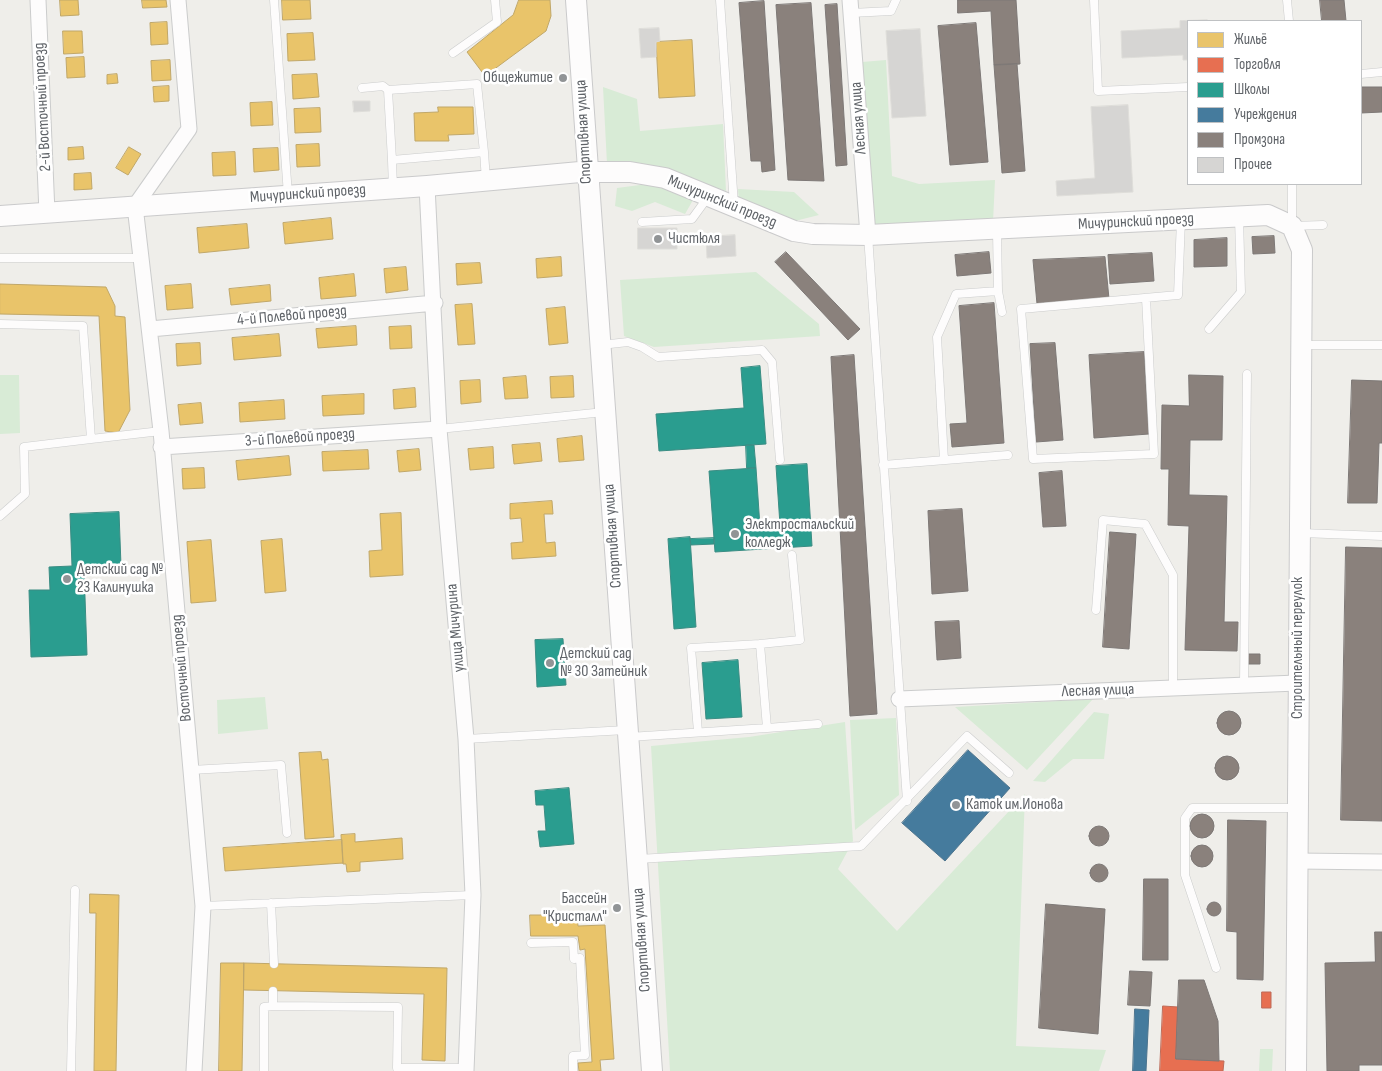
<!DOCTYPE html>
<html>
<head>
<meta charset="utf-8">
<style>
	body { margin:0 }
	#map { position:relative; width:1382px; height:1071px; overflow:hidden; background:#efeeea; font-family:"Sofia Sans Condensed",sans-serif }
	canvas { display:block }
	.legend { position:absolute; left:1187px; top:20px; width:175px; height:165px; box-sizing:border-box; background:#fff; border:1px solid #bfc1c3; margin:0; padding:6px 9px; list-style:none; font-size:15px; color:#5f6368 }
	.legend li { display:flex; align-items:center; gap:10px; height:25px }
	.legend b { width:25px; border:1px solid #bfc1c3 }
</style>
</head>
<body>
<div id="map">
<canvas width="1382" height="1071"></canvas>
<ul class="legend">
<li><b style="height:14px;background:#e9c46a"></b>Жильё</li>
<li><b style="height:14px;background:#e76f51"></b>Торговля</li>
<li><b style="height:14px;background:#2a9d8f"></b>Школы</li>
<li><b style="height:14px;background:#457b9d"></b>Учреждения</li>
<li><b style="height:14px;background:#8a817c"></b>Промзона</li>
<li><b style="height:14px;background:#d6d5d3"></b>Прочее</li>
</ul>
</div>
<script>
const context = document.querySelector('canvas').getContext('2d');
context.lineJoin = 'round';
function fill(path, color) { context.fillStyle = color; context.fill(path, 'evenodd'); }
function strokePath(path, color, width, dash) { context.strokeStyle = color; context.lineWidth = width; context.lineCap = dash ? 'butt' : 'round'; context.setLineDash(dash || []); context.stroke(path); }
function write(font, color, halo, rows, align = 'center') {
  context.font = font + ' "Sofia Sans Condensed",sans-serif'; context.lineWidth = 5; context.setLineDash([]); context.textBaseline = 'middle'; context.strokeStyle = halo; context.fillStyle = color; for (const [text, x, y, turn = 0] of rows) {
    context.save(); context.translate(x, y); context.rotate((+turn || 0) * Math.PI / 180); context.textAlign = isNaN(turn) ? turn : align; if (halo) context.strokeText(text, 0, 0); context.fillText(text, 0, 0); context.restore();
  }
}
fill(new Path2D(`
	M886,60L892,176L919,184L995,180L993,222L875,227L870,185L862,62Z
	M603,87L637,99L640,131L723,124L726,191L656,170L607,164Z
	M655,183L693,200L685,214L655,202L632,211L615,206L617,188Z
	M738,189L794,192L819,215L787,223L739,204Z
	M756,272L819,324L820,336L654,347L624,336L620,280Z
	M0,375H19L20,433L0,434Z
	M265,697L268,729L218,734L217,700Z
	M1093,699L1027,770L955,707Z
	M1094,712L1109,714L1104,759H1073L1045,782L1033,781Z
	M896,718L899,795L855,830L850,720Z
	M845,722L853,841L838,869L897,931L1025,794L1016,1046L1106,1050L1099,1071H670L651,746L749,737Z
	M1260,1049H1273L1272,1071H1259Z`), '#d8ebd6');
const homes = new Path2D(`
	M60,0H78L79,15L61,16Z
	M142,0H166L167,7L143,8Z
	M282,0H310L311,19L283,20Z
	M519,0H550L551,16L546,31L485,76L467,52L513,15Z
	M167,22L168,44L151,45L150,23Z
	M63,31H82L83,53L64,54Z
	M313,33L315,60L288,61L287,34Z
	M692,40L695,96L659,98L656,42Z
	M84,57L85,77L67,78L66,58Z
	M170,60L171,80L152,81L151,61Z
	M117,74L118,83L107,84V75Z
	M317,74L319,97L293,99L292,75Z
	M169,86V101L154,102L153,87Z
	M272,102L273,125L251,126L250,103Z
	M438,107H473L474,134L448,135L449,141H415L414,113L438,112Z
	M320,108L321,132L295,133L294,109Z
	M319,144L320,166L297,167L296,145Z
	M83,147L84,159L68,160V148Z
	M129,147L141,154L128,175L116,168Z
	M278,148L279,170L254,172L253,149Z
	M235,152L236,175L213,176L212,153Z
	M91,173L92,189L74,190V174Z
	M331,218L333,239L285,244L283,223Z
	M247,224L249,248L199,253L197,228Z
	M561,257L562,276L537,278L536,259Z
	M480,263L482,283L457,285L456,264Z
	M406,267L408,290L386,293L384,269Z
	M354,274L356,296L321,299L319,278Z
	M0,284L106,287L115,306V316L125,317L130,410L118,433L105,431L99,316L0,314Z
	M191,284L193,308L167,310L165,286Z
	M270,285L271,301L231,305L229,289Z
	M472,304L475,344L458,345L455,305Z
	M565,307L568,343L549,345L546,309Z
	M356,326L357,345L318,348L316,329Z
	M411,326L412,348L390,349L389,327Z
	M279,334L281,356L234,360L232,338Z
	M200,343L201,364L177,366L176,344Z
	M526,376L528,398L505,399L503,378Z
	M573,376L574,397L551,398L550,377Z
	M480,380L481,402L461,404L460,381Z
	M415,388L416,407L394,409L393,390Z
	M364,394V414L323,416L322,396Z
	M284,400L285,419L240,422L239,403Z
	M201,403L203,423L180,425L178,405Z
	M582,436L584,460L559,462L557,439Z
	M540,443L542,461L514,464L512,445Z
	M493,447L494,468L470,470L468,449Z
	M419,449L421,470L399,472L397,451Z
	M368,450L369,469L323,471L322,452Z
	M289,456L291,475L238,480L236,461Z
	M204,468L205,488L183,489L182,469Z
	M552,501L553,514H544L546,543L555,542L556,556L512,559L511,543L523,542L521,518L510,519V504Z
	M401,513L403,575L370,577L369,551L382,550L380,514Z
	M282,539L286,591L265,593L261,541Z
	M211,540L216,601L191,603L187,542Z
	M321,752L322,760L328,759L334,837L305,839L299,753Z
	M355,834V842L402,838L403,859L360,862V871L347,872L346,864H343L341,835Z
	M342,840L343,863L225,871L223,848Z
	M90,894L119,895L116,1071H94L96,913H90Z
	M530,915H577L578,926L605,925L614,1059L600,1060L601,1071H579L578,1063L592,1062L585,949L580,950L578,936H531Z
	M221,963H244L242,1071H219Z
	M244,963L447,968L445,1061L422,1060L424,994L244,990Z`);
fill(homes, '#e9c46a');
strokePath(homes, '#c0a769', 1);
const shops = new Path2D(`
	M1262,992H1271V1008H1262Z
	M1163,1006L1178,1007L1176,1059L1224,1061L1223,1071H1160Z`);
fill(shops, '#e76f51');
strokePath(shops, '#be6b58', 1);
const schools = new Path2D(`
	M760,366L766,444L659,451L656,414L744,408L741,368Z
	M746,445H754L756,468H747Z
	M807,464L812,546L715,552L709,471L756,468L760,527L780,525L776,466Z
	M119,512L121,566L84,568L87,655L31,657L29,590H50L49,567L72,566L70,514Z
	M690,537L696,627L674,629L668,539Z
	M714,538V544L691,545L690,539Z
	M563,639L566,685L537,687L535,640Z
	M738,660L742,717L706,719L702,663Z
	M569,788L574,844L540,847L538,831H546L544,805H536L535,791Z`);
fill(schools, '#2a9d8f');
strokePath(schools, '#3a8c83', 1);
const public = new Path2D(`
	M968,750L1010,788L945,861L902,823Z
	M1135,1009L1149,1010L1146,1071H1133Z`);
fill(public, '#457b9d');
strokePath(public, '#4d748d', 1);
const industry = new Path2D(`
	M958,0H1016L1020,64L994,65L991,11L958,13Z
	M1320,0H1344L1346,21H1322Z
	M764,1L775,170L762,172L761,161H751L739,3Z
	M811,3L824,181L788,180L776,5Z
	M837,4L847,165L836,166L825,5Z
	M976,23L988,162L950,165L938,26Z
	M1017,64L1025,171L1002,173L994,65Z
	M1361,87H1382V112L1361,113Z
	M1274,236L1275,253L1253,254L1252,237Z
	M1227,238V266L1194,267V240Z
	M786,252L860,329L848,340L775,262Z
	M989,252L991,273L957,276L955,255Z
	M1152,253L1154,281L1110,284L1108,255Z
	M1105,257L1109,299L1037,304L1033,260Z
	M994,303L1004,443L952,447L950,424L967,423L959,306Z
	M1055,343L1063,440L1036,442L1030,344Z
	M1144,352L1149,434L1094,438L1089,355Z
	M854,355L877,714L850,716L831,357Z
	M1189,375L1223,376L1222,440H1190L1189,495L1227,496L1224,622H1238L1237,651L1185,650L1189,526L1168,525L1169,469H1161L1162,405L1189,406Z
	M1352,380L1382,381V443H1379L1377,503H1348Z
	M1062,471L1066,526L1043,527L1039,473Z
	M962,509L968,591L932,594L928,511Z
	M1110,532L1136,534L1129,649L1103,647Z
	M1346,547L1382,548V821L1341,820Z
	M959,621L961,658L937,660L935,622Z
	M1247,654H1260V664H1247Z
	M1217 723a12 12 0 1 1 24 0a12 12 0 1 1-24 0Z
	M1215 768a12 12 0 1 1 24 0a12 12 0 1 1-24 0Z
	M1190 826a12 12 0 1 1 24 0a12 12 0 1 1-24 0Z
	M1228,820L1266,821L1263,980L1237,979V932L1227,931Z
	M1089 836a10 10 0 1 1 20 0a10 10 0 1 1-20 0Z
	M1191 856a11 11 0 1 1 22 0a11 11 0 1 1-22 0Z
	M1090 873a9 9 0 1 1 18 0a9 9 0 1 1-18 0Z
	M1144,879H1168V960H1143Z
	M1207 909a7 7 0 1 1 14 0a7 7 0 1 1-14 0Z
	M1046,904L1105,909L1098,1034L1039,1028Z
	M1375,932H1382V1065H1359V1071H1327L1325,963L1375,962Z
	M1130,971L1152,972L1150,1006L1128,1005Z
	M1179,980H1204L1218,1021L1219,1061L1176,1059Z`);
fill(industry, '#8a817c');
strokePath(industry, '#7d7876', 1);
const building = new Path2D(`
	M1207,20L1188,21V60H1183V55L1122,58L1121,31L1180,28V21Z
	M659,28L660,41L656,42V57L641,58L639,29Z
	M920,29L926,116L892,118L886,31Z
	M353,101H370V111L354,112Z
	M1128,105L1133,192L1057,196L1056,181L1095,178L1091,107Z
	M638,228H677V249H638Z
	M735,235L736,256L707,258L706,237Z`);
fill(building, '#d6d5d3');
strokePath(building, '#deddd9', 1);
const lane = new Path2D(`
	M274,0L288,195
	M720,0L734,205
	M1094,0L1098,91L1188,87
	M1287,0L1289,21
	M851,13L891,11L896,0
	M453,53L497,22L495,0
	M1361,74L1382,72
	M362,88L383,86L388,90
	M392,160L388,90L477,84L484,152
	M1292,184V226L1323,225
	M393,188L392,160L484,152L486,180
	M642,222L692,219L708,197
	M997,230L998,291
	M868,235L907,801
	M0,258H142
	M1146,298L1154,454L1033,459L1021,309L1178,295L1181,220
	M0,324L83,326L91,439L161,431
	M1209,329L1241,292L1239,217
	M601,345L628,342L642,347L658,357L762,350L772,362L780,460
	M1302,345H1382
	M439,429L604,412
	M944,460L937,337L956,294L998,291L1002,312
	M883,465L1008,455
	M0,516L25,494L24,447L91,439
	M1301,533L1382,536
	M1096,610L1103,520L1145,524L1173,575V688
	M760,644L800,640L792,555
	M1244,685L1247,374
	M767,728L818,724
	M629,737L767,728L760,644L691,648L698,732
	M466,739L626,730
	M191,770L281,765L287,833
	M638,859L861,846L967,736L1009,773
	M271,903L274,964
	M203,906L473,895
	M531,943L573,942L574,959L580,958L585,1055L573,1056V1071
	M1216,968L1185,875V818L1192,808H1297
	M273,991V1006L398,1007L397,1068H466
	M71,1071L75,890
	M264,1071V1007L273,1006`);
const street = new Path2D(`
	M38,0L47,213
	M178,0L189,129L135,206L161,431L203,906L194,1071
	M850,0L868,235
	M427,186L439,429L466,739L473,895L466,1071
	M150,329L435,303
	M161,447L439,429
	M899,699L1297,683
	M1297,861L1382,862`);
const secondary = new Path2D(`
	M576,0L652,1071
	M0,216L427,186L580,172H630L665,178L794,231L813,234L868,235L1268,215L1292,226L1302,250L1296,1071`);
strokePath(lane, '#cbcccc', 9);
strokePath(street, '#cbcccc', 17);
strokePath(secondary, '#cacacb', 22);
strokePath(lane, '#fdfcfc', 8);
strokePath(street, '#fdfcfc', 15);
strokePath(secondary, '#fdfcfc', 20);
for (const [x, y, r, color] of [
	[563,78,5,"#919496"],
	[658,239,5,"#919496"],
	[735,534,5,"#919496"],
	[67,579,5,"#919496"],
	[550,663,5,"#919496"],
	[956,805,5,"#919496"],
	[617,908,5,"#919496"]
]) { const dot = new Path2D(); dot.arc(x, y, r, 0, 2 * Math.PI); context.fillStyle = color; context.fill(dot); strokePath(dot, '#fff', 2); }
write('16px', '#5f6368', '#fff', [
	["Общежитие",553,78,"right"],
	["Чистюля",668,239],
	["Электростальский",745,525],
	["колледж",745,543],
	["Детский сад №",77,570],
	["23 Калинушка",77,588],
	["Детский сад",560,654],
	["№ 30 Затейник",560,672],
	["Каток им.Ионова",966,805],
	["Бассейн",607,899,"right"],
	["\"Кристалл\"",607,917,"right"]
], 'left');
write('16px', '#5f6368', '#fff', [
	["2-й Восточный проезд",43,107,-93],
	["Лесная улица",859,118,-94],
	["Спортивная улица",584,132,-93],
	["Мичуринский проезд",308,194,-4],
	["Мичуринский проезд",722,202,22],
	["Мичуринский проезд",1136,222,-3],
	["4-й Полевой проезд",292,316,-5],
	["3-й Полевой проезд",300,438,-4],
	["Спортивная улица",613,536,-94],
	["улица Мичурина",456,628,-95],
	["Строительный переулок",1298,648,-90],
	["Восточный проезд",182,668,-95],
	["Лесная улица",1098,691,-2],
	["Спортивная улица",642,940,-94]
]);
</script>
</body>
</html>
